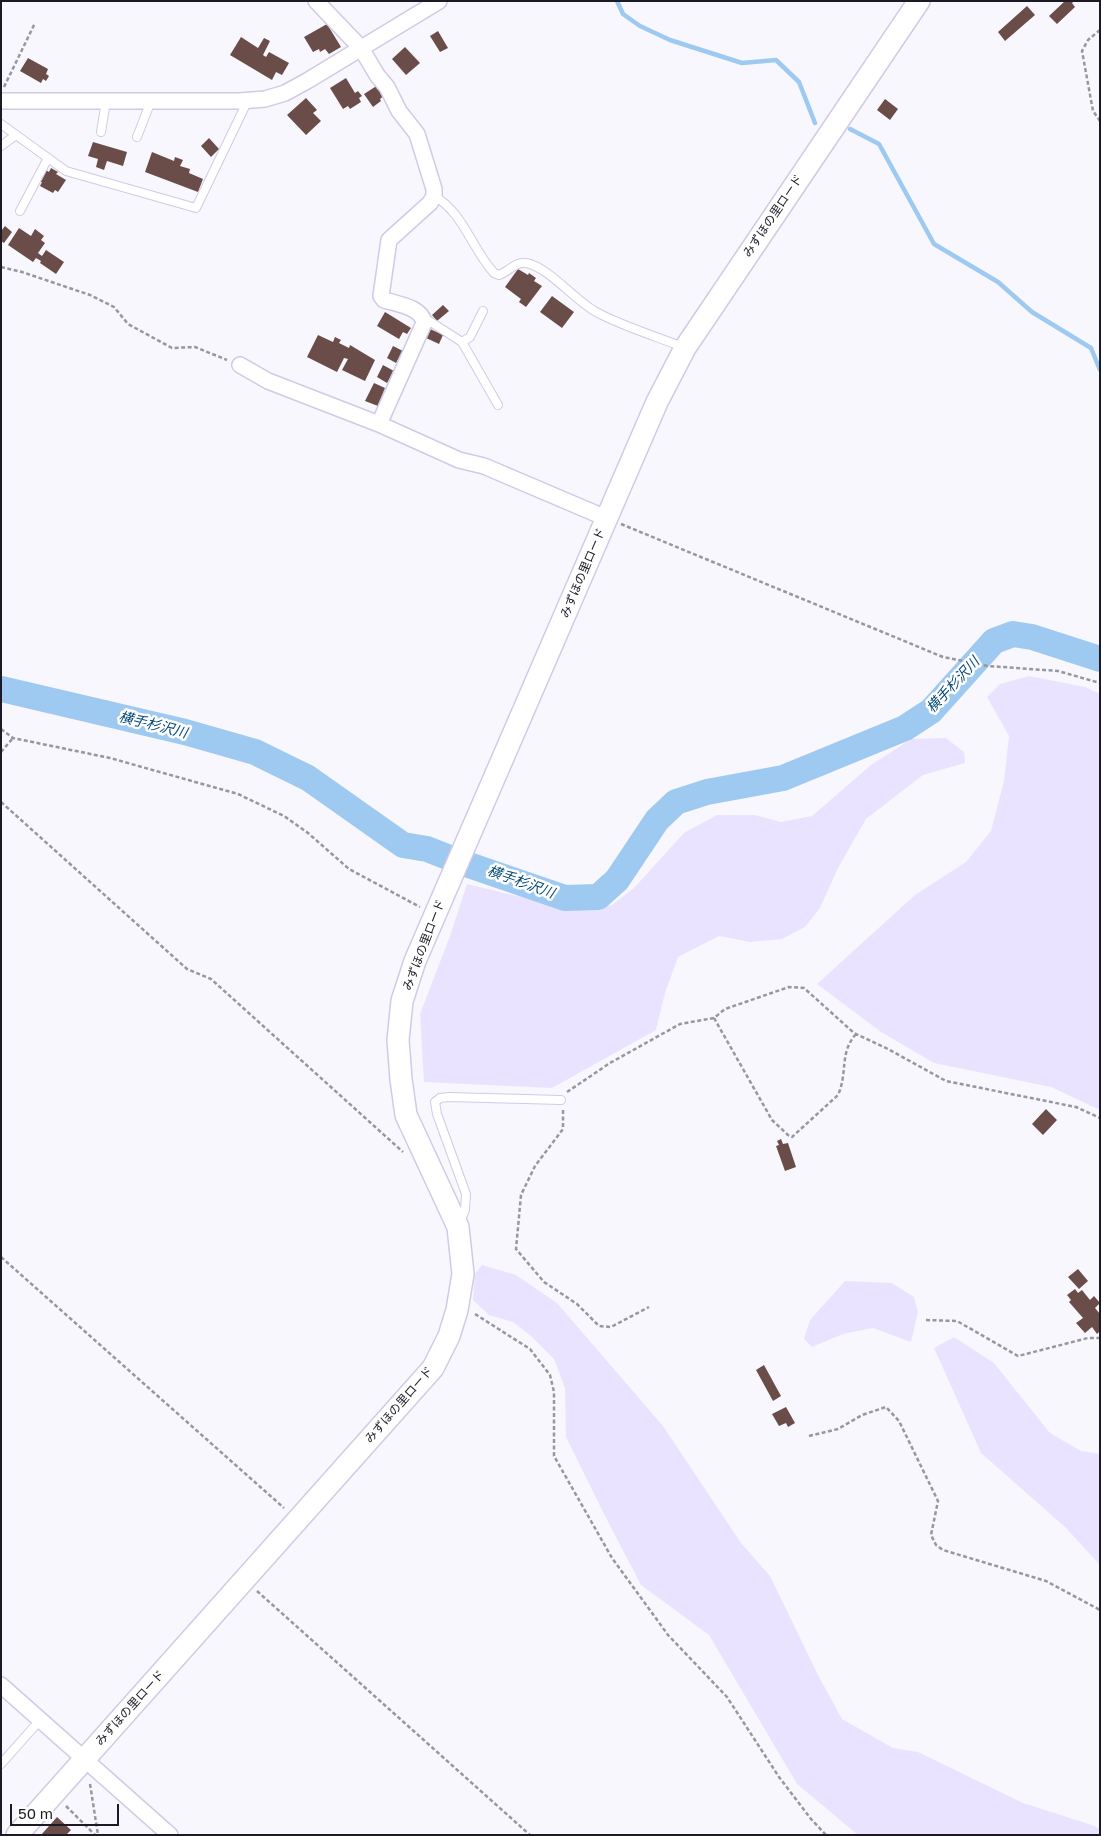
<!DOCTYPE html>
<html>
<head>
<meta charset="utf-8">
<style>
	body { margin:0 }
	#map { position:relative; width:1101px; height:1836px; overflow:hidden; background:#f8f7fd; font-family:"Golos Text",sans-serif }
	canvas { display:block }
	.frame { position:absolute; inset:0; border:2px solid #1c1a24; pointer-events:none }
	.scale { position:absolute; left:10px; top:1804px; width:109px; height:22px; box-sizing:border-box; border:2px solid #1c1a24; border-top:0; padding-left:6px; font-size:15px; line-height:18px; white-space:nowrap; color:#1c1a24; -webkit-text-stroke:4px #fff; paint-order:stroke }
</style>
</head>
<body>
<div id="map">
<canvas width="1101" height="1836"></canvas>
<div class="frame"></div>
<div class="scale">50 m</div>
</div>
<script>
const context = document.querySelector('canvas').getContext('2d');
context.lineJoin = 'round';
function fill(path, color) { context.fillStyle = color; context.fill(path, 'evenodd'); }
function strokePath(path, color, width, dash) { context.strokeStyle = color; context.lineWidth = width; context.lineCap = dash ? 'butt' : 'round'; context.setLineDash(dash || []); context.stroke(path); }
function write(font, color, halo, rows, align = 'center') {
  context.font = font + ' "Golos Text","Noto Sans JP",sans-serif'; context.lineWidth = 5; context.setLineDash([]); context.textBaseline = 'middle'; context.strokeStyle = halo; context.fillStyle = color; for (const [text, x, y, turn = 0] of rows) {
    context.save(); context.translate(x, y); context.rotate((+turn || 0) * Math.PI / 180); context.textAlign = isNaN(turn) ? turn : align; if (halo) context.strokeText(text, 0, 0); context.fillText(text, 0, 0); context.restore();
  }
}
fill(new Path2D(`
	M1029,676L1085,687L1100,694V1110L1051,1087L934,1063L881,1032L817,984L915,895L966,862L991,831L1004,781L1009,736L987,697L1000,684Z
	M946,738L964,752L965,763L923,775L866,819L838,868L820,908L805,927L782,939L750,942L719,936L678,957L665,993L656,1030L552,1088L424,1082L420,1014L450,936L467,884L575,910L612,905L634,888L684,833L717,815H755L781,822L812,816L871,765L911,739Z
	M482,1265L516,1275L557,1303L663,1426L741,1543L770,1576L819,1677L842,1719L893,1748L918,1752L1023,1803L1092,1825L1100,1829V1835H858L797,1784L709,1635L641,1585L604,1514L566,1437L565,1388L554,1359L531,1336L513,1322L489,1315L473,1300L475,1274Z
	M845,1281L892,1283L914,1297L918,1312L911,1342L873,1328L843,1334L812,1347L804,1339L810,1320Z
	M954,1337L994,1363L1050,1433L1081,1451L1100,1454V1565L1065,1527L981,1453L934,1348Z`), '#eae3ff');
strokePath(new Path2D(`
	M617,1L623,14L640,26L670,40L742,63L776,60L799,82L815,123
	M850,129L879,144L934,244L998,282L1032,312L1091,348L1100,370`), '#9ec9f0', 4.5);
strokePath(new Path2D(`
	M1,689L185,732L255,752L308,778L403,845L427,849L460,862L565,898L598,897L617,880L657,820L676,802L707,792L783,778L905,728L931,711L994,641L1013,634L1032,637L1100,659`), '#9ec9f0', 26);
fill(new Path2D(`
	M1065,1H1074L1072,3L1075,7L1057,24L1049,16Z
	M1027,6L1035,15L1005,41L998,32Z
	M327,24L341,47L329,54L325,49L320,52L319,49L313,52L304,37Z
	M438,31L448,48L440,52L430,36Z
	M241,37L258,48L264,38L270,41L263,55L266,57L269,52L289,63L282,75L276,72L272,80L230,55Z
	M405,47L420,63L406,75L392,59Z
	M28,58L48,69L46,74L49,76L46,81L43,79L41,83L20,71Z
	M346,78L355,93L358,91L362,96L359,98L361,102L350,109L348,106L343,109L330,88Z
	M378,85L385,95L380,99L381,101L373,107L364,94Z
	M306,98L317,110L313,113L321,121L306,135L287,115Z
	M885,99L898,109L890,120L877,110Z
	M209,138L219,149L211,157L201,146Z
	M93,142L127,152L123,166L107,161L104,170L96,167L98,159L88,156Z
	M152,152L174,161L175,157L183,160L180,166L190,169L189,173L203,179L198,192L145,172Z
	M51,168L58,172L56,174L66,180L58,192L55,190L53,193L40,186L42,182H40L46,170L49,172Z
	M5,226L12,232L4,243L1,241V231Z
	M19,228L31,236L35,229L44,236L41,240L45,243L38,253L42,256L46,250L64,262L56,274L40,263L41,261L36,258L33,262L8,245Z
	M518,269L528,275L529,273L536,278L534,281L542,286L526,307L519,302L521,299L505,287Z
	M552,296L574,312L562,328L540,312Z
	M443,305L449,311L437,321L432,315Z
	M385,312L411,328L407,334L403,332L399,339L377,326Z
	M428,328L443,335L439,344L424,337Z
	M318,335L333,342L335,337L341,340L339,343L349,348L350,345L375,360L365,381L342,370L348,359L344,358L337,372L307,357Z
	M393,346L403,351L396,363L387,358Z
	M383,365L394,371L387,383L377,377Z
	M374,383L385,388L378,406L365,401Z
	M1046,1109L1057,1120L1043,1135L1032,1124Z
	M781,1139L783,1144L788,1143L796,1167L785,1171L776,1146L779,1145L777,1141Z
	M1078,1269L1088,1281L1079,1289L1068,1277Z
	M1075,1289L1078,1293L1082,1290L1090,1300L1094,1296L1100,1303L1095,1308L1100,1314V1331L1097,1334L1092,1327L1085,1333L1076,1323L1083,1318L1069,1302L1071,1300L1067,1295Z
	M764,1365L781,1396L773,1401L756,1370Z
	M786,1407L795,1423L788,1427L786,1423L779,1426L772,1414Z
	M57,1817L71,1830L66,1835H41Z`), '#6a4d49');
const lane = new Path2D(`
	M1,124L66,171L196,208L248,100
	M101,132L106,101
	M137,137L151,101
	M1,146L16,135
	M434,196C463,212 472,249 494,273L499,275C508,272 516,261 526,263C549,267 576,302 598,313C625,327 655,336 683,347
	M20,211L48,158
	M423,317L462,342L498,405
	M462,342L470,337L483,311
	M460,1222L465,1210L466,1194L437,1114L435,1102L440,1098L449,1097L561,1100
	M1,1764L41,1719`);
const street = new Path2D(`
	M316,1L361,48L377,75L387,87L399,111L417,134L434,189V196L430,203L389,240L381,296L384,300C397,304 422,307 424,323L379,424
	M1,101H240L265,99L285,93L307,81L439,1
	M240,365L268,381L379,424L459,460L484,466L606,518
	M1,1685L170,1835`);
const secondary = new Path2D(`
	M17,1835L433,1368L449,1336L457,1310L463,1274L458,1227L406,1115L401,1079L398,1040L402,1001L415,961L657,402L685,348L919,1`);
strokePath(lane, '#d1cae7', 10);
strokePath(street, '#d1cae7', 18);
strokePath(secondary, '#d1cae7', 24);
strokePath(new Path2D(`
	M1100,30L1088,40L1082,51L1093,111L1100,121
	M4,87L35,23
	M1,267L22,272L90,295L114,307L128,324L172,348L195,347L227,360
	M621,524L943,657L988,666L1058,671L1100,683
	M1,729L13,738L110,758L238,794L284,816L308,833L349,869L420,907
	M1,752L13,738
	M1,802L187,969L211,979L403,1152
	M714,1018L772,1120L788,1135L792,1137L838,1095C848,1073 839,1053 856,1034
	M567,1092L610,1063L680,1024L714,1018L725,1009L789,987L804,988L854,1033L888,1049L946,1081L1076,1107L1100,1118
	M563,1110V1129L535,1166L521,1195L516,1249L544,1282L577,1304L599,1326L611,1327L649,1307
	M1,1257L284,1508
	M475,1314L530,1349L550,1375L554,1392V1456L612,1558L668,1635L727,1697L779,1777L811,1819L826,1835
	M926,1320L957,1321L1018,1356L1088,1338H1100
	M809,1436L838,1429L862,1415L886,1407L899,1421L938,1501L931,1535L936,1545L943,1550L1046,1581L1100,1610
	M257,1591L530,1835
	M90,1784L98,1835
	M66,1806L95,1835`), '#98979e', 2.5, [4, 2.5]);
strokePath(lane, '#fff', 8);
strokePath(street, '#fff', 15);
strokePath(secondary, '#fff', 21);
write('12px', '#1c1a24', '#fff', [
	["みずほの里ロード",773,216,-56],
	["みずほの里ロード",583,573,-67],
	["みずほの里ロード",424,945,-69],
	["みずほの里ロード",399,1405,-49],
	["みずほの里ロード",130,1708,-48]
]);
write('italic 14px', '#004878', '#fff', [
	["横手杉沢川",953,685,-47],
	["横手杉沢川",153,725,14],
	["横手杉沢川",521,882,20]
]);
</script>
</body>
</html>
